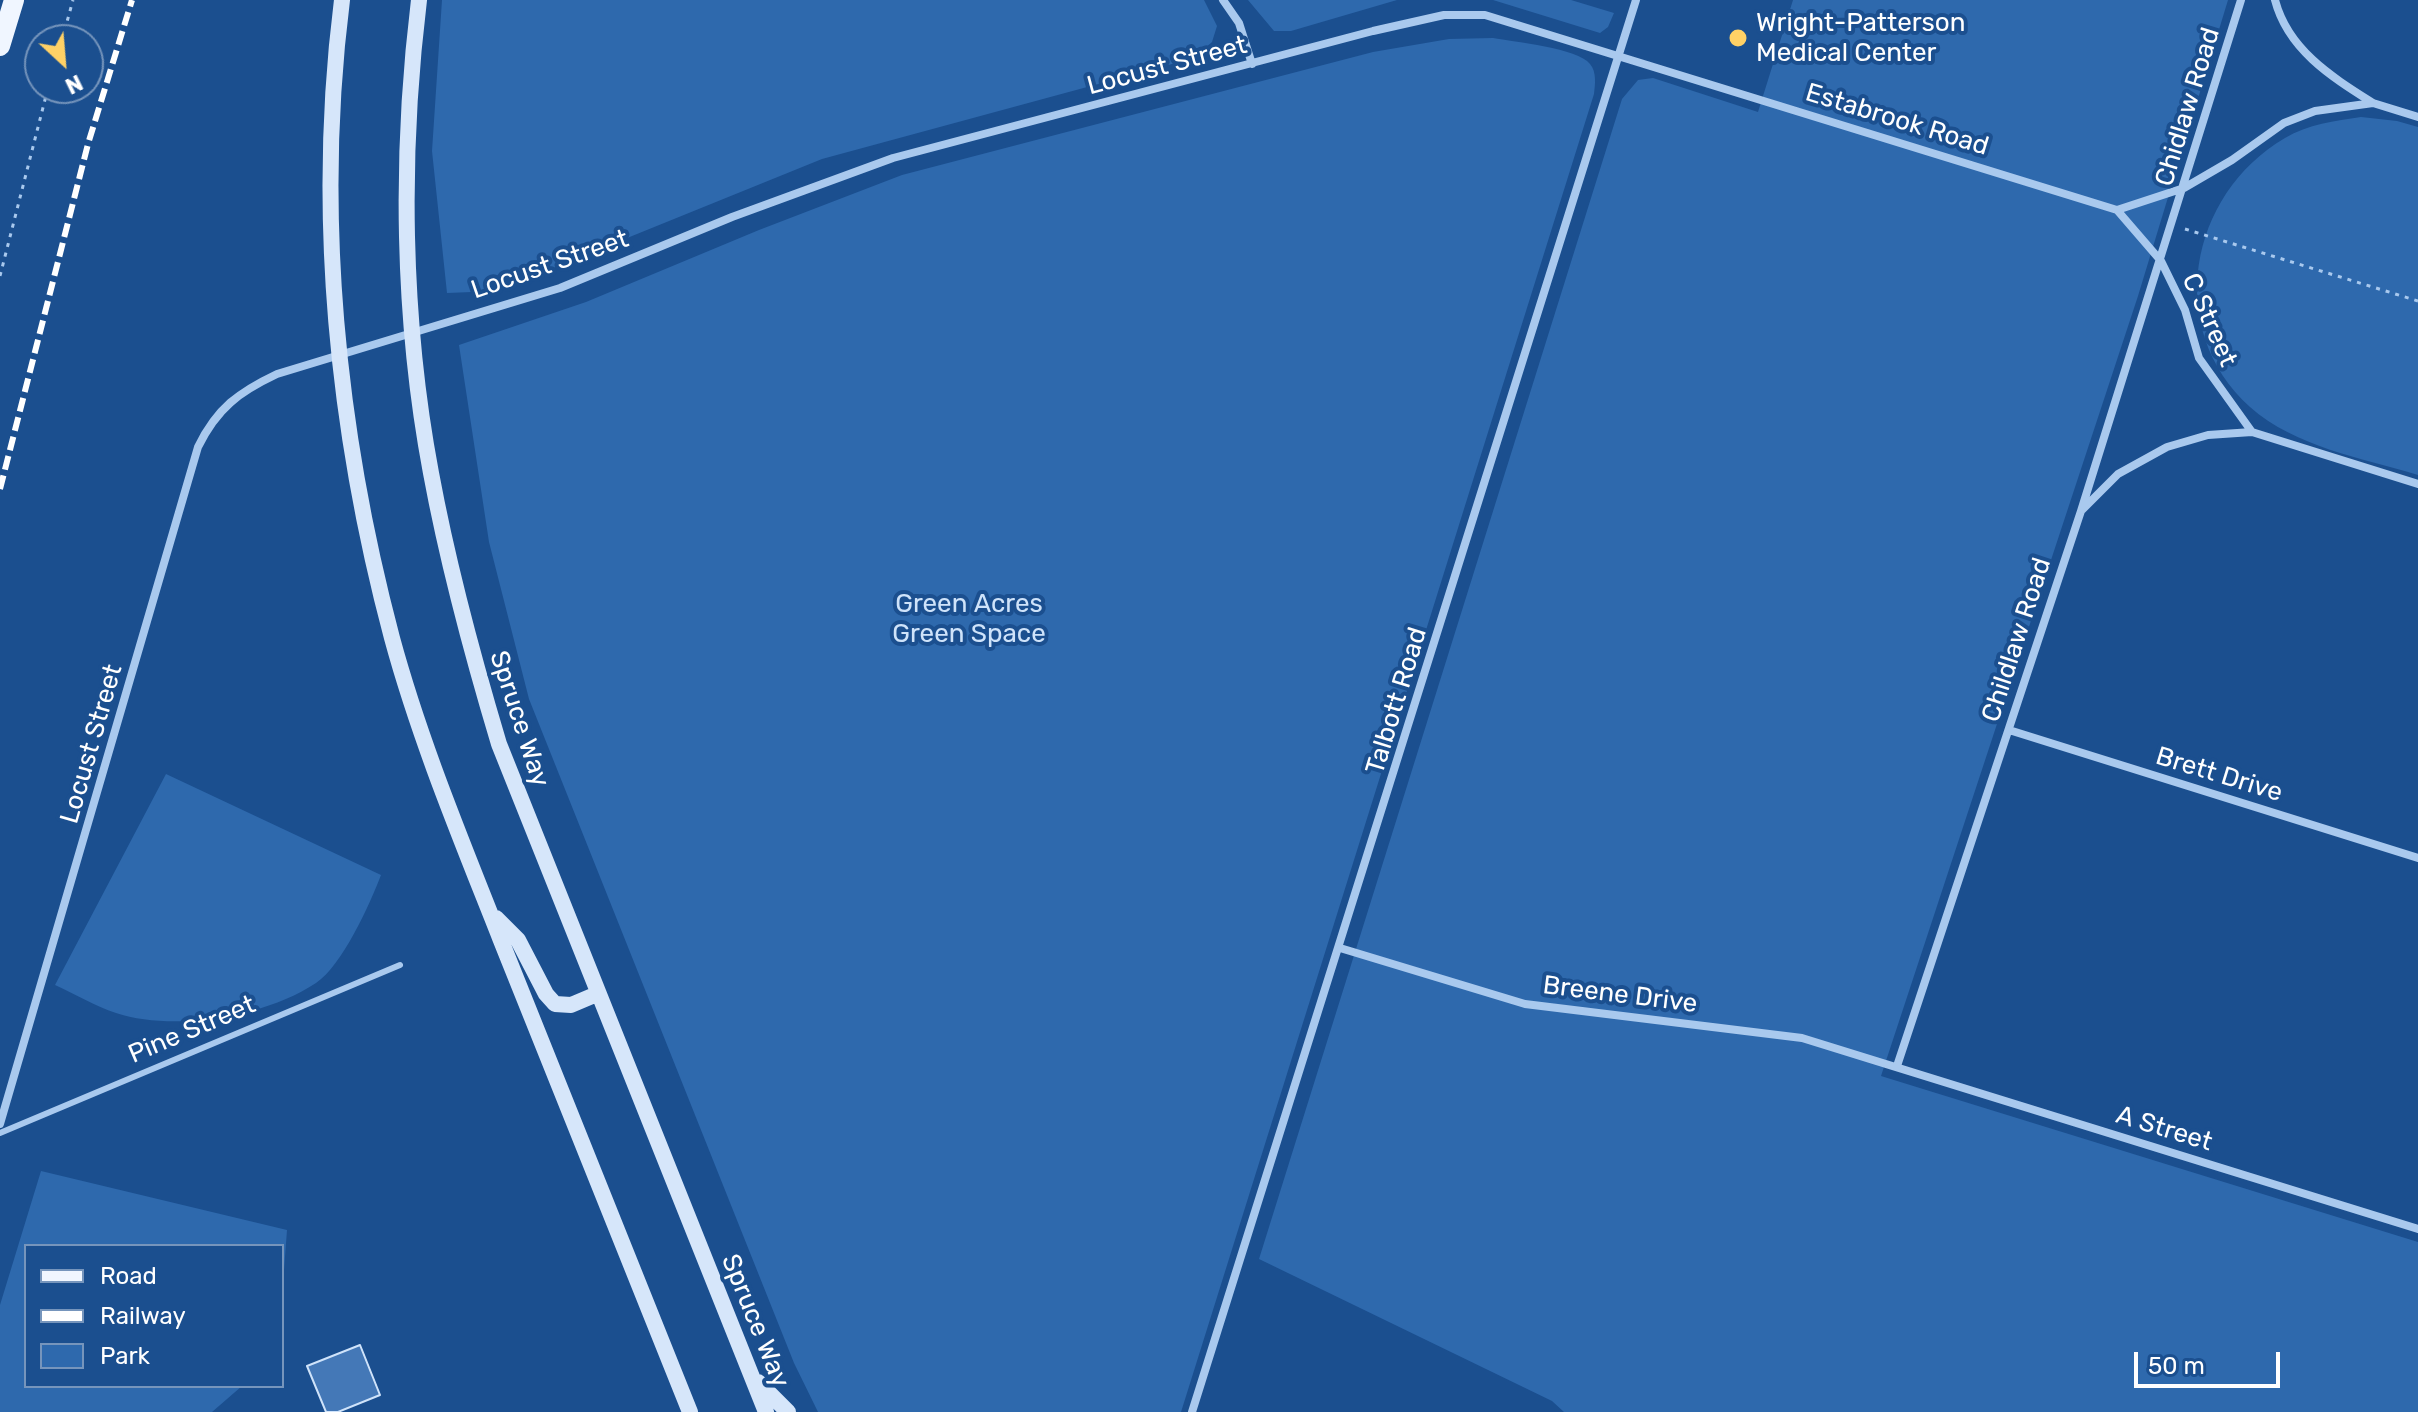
<!DOCTYPE html>
<html>
<head>
<meta charset="utf-8">
<style>
	body { margin:0 }
	#map { position:relative; width:2418px; height:1412px; overflow:hidden; background:#1b4f8f; font-family:Rubik,sans-serif }
	canvas { display:block }
	.legend { position:absolute; left:24px; top:1244px; width:260px; height:144px; box-sizing:border-box; background:#1b4f8f; border:2px solid #7695bc; margin:0; padding:10px 14px; list-style:none; font-size:24px; color:#fff }
	.legend li { display:flex; align-items:center; gap:16px; height:40px }
	.legend b { width:40px; border:2px solid #7695bc }
	.north { position:absolute; left:24px; top:24px; width:80px; height:80px; box-sizing:border-box; background:#1b4f8f; border:2px solid #7695bc; border-radius:50%; rotate:154deg; font-size:22px; font-weight:700; line-height:32px; text-align:center; color:#fff }
	.north::after { content:''; display:block; margin:auto; width:28px; height:36px; background:#ffd166; clip-path:polygon(50% 0,100% 100%,50% 72%,0 100%) }
	.scale { position:absolute; left:2134px; top:1352px; width:146px; height:36px; box-sizing:border-box; border:4px solid #fff; border-top:0; padding-left:10px; font-size:24px; line-height:28px; white-space:nowrap; color:#fff; -webkit-text-stroke:6px #1b4f8f; paint-order:stroke }
</style>
</head>
<body>
<div id="map">
<canvas width="2418" height="1412"></canvas>
<ul class="legend">
<li><b style="height:10px;background:#f0f6ff"></b>Road</li>
<li><b style="height:10px;background:#fff"></b>Railway</li>
<li><b style="height:22px;background:#2e69ad"></b>Park</li>
</ul>
<div class="north">N</div>
<div class="scale">50 m</div>
</div>
<script>
const context = document.querySelector('canvas').getContext('2d');
context.lineJoin = 'round';
function fill(path, color) { context.fillStyle = color; context.fill(path, 'evenodd'); }
function strokePath(path, color, width, dash) { context.strokeStyle = color; context.lineWidth = width; context.lineCap = dash ? 'butt' : 'round'; context.setLineDash(dash || []); context.stroke(path); }
function write(font, color, halo, rows, align = 'center') {
  context.font = font + ' Rubik,sans-serif'; context.lineWidth = 8; context.setLineDash([]); context.textBaseline = 'middle'; context.strokeStyle = halo; context.fillStyle = color; for (const [text, x, y, turn = 0] of rows) {
    context.save(); context.translate(x, y); context.rotate((+turn || 0) * Math.PI / 180); context.textAlign = isNaN(turn) ? turn : align; if (halo) context.strokeText(text, 0, 0); context.fillText(text, 0, 0); context.restore();
  }
}
fill(new Path2D(`
	M442,0H1204L1217,26L1212,42L1194,58L822,159L526,279L472,292L447,293L432,151Z
	M1248,0H1397L1291,31H1274Z
	M1493,0H1571L1614,13L1608,27L1600,33Z
	M1793,0H2228L2138,296L1881,1076L2418,1242V1412H1564L1552,1401L1259,1259L1622,99L1638,80L1653,78L1758,112Z
	M1493,38C1514,42 1578,48 1590,64C1597,72 1595,85 1594,94L1181,1412H818L794,1363L529,699L489,542L459,345L586,302L759,230L902,175L1373,52L1449,39Z
	M2361,117L2397,121L2418,127V475C2362,458 2295,447 2250,407C2164,329 2188,195 2285,138C2308,124 2335,121 2361,117Z
	M166,774L381,875C370,904 342,966 316,983C265,1017 174,1032 116,1013C95,1006 75,994 55,985Z
	M41,1171L287,1230L282,1297V1246H26V1386H242L212,1412H0V1305Z`), '#2e69ad');
const building = new Path2D(`
	M360,1345L380,1395L338,1412H326L307,1366Z`);
fill(building, '#4478b7');
strokePath(building, '#cfe3fa', 2);
strokePath(new Path2D(`
	M62,40L73,0
	M2185,229L2418,301
	M0,276L48,88`), '#a9c9ee', 3, [4, 6]);
strokePath(new Path2D(`
	M0,1133L400,965`), '#a9c9ee', 6);
strokePath(new Path2D(`
	M1223,0L1239,23L1252,64
	M2275,0C2288,50 2332,77 2373,103
	M2117,210L2184,188L2232,160L2284,123L2315,111L2373,103L2418,117
	M2082,510L2118,474L2167,447L2208,435L2252,432L2418,484
	M2009,730L2418,858
	M1340,948L1525,1004L1802,1038L2418,1229
	M1897,1066L2081,511L2241,0
	M0,1124L198,447C217,408 239,392 277,374L560,288L732,217L893,158L1373,31L1444,15H1485L2117,210L2161,261L2185,310L2199,358L2252,432
	M1192,1412L1636,0`), '#a9c9ee', 8);
strokePath(new Path2D(`
	M342,0C315,213 337,431 392,638C420,741 461,839 500,938C562,1096 626,1254 690,1412
	M419,0C400,155 402,319 431,473C448,565 472,654 499,744L766,1412
	M496,918L518,940L546,994L555,1004L571,1005L597,994
	M758,1382L788,1412`), '#d6e6fa', 16);
strokePath(new Path2D(`
	M0,46L14,0`), '#f0f6ff', 20);
strokePath(new Path2D(`
	M0,489L88,144L132,0`), '#fff', 6, [14, 6]);
for (const [x, y, r, color] of [
	[1738,38,10,"#ffd166"]
]) { const dot = new Path2D(); dot.arc(x, y, r, 0, 2 * Math.PI); context.fillStyle = color; context.fill(dot); strokePath(dot, '#1b4f8f', 3); }
write('26px', '#fff', '#1b4f8f', [
	["Wright-Patterson",1756,23],
	["Medical Center",1756,53]
], 'left');
write('26px', '#fff', '#1b4f8f', [
	["Locust Street",1167,66,-15],
	["Chidlaw Road",2188,107,-73],
	["Estabrook Road",1897,120,17],
	["Locust Street",550,265,-19],
	["C Street",2209,320,66],
	["Childlaw Road",2017,640,-72],
	["Talbott Road",1397,701,-73],
	["Spruce Way",519,719,72],
	["Locust Street",92,744,-74],
	["Brett Drive",2219,775,17],
	["Breene Drive",1620,995,7],
	["Pine Street",192,1030,-23],
	["A Street",2164,1129,17],
	["Spruce Way",755,1321,68]
]);
write('26px', '#cfe3fa', '#1b4f8f', [
	["Green Acres",969,604],
	["Green Space",969,634]
]);
</script>
</body>
</html>
